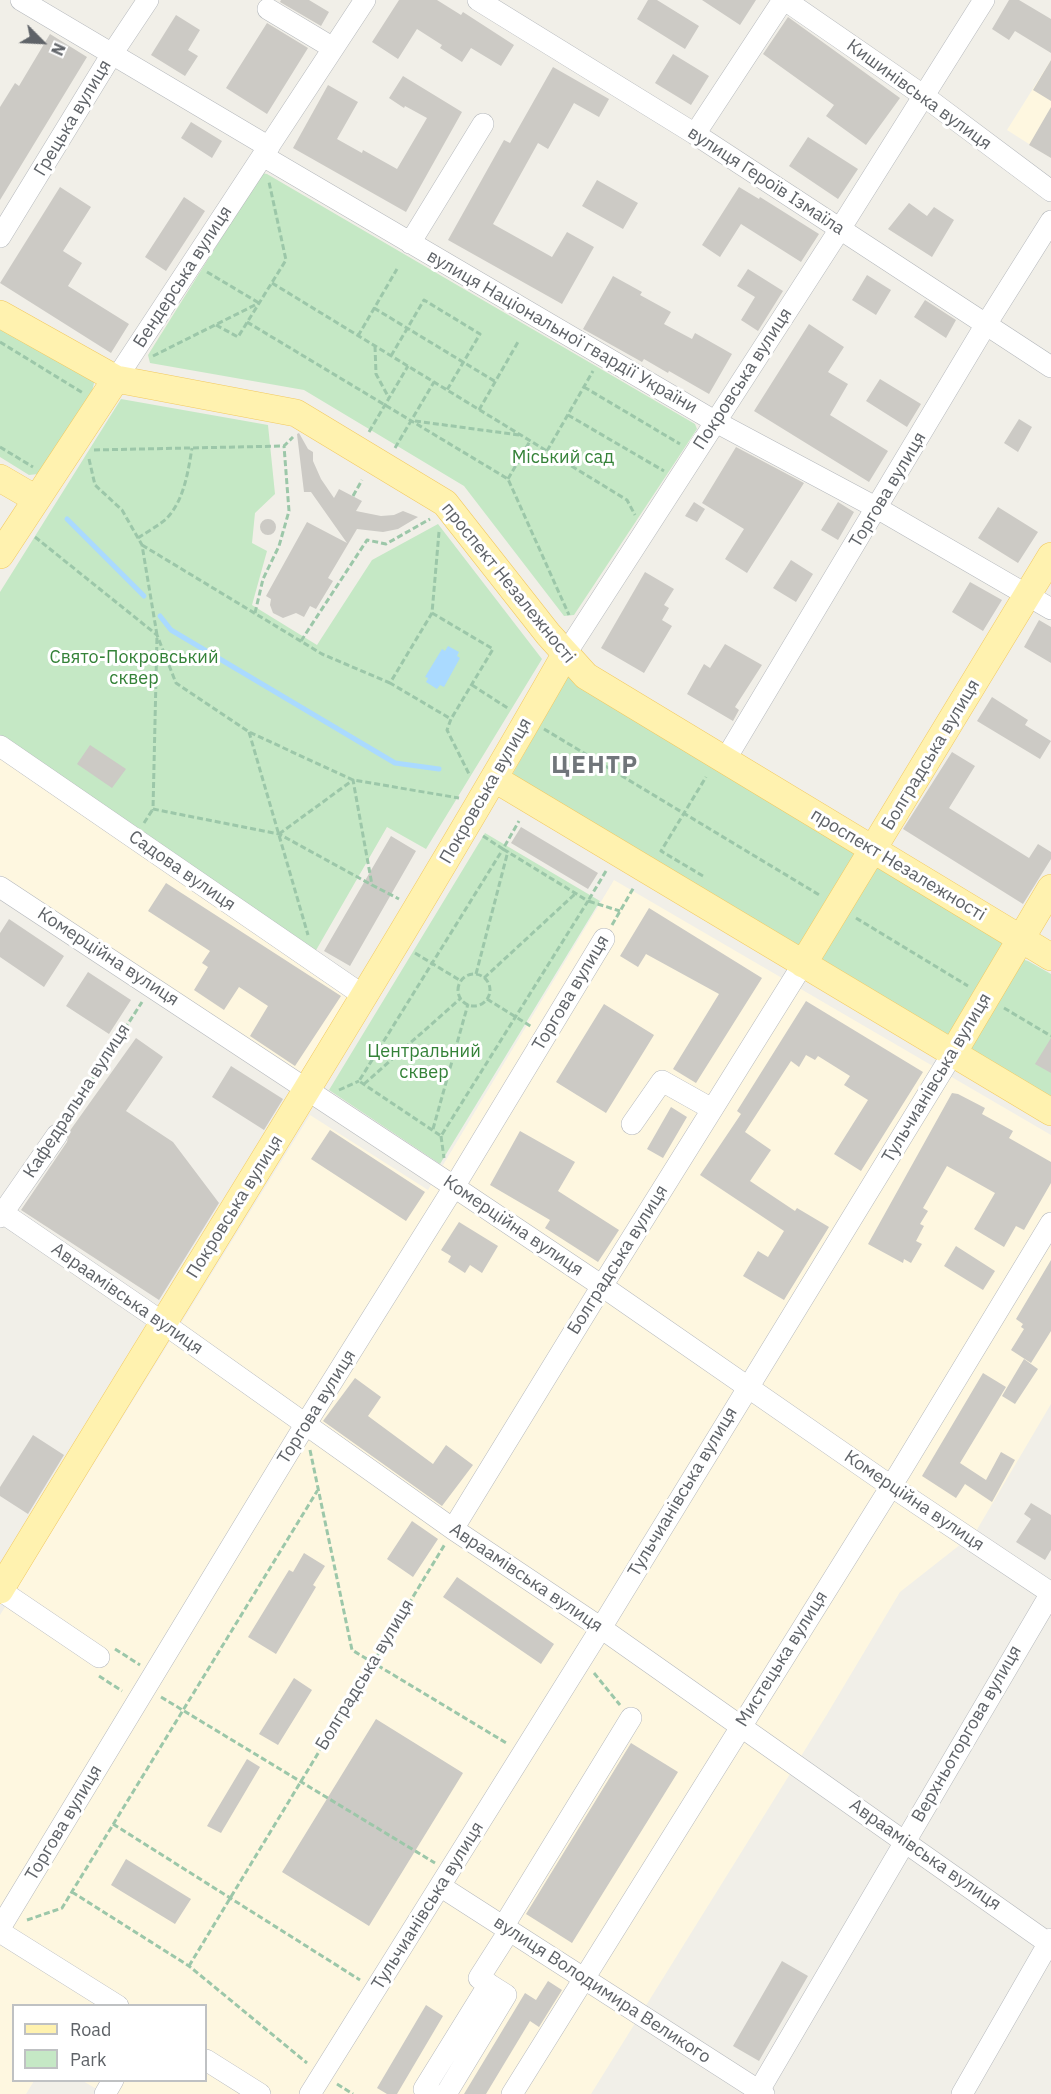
<!DOCTYPE html>
<html>
<head>
<meta charset="utf-8">
<style>
	body { margin:0 }
	#map { position:relative; width:1051px; height:2094px; overflow:hidden; background:#f1efe8; font-family:"IBM Plex Sans",sans-serif }
	canvas { display:block }
	.legend { position:absolute; left:12px; top:2004px; width:195px; height:78px; box-sizing:border-box; background:#fff; border:2px solid #bfc1c3; margin:0; padding:8px 10px; list-style:none; font-size:18px; color:#5f6368 }
	.legend li { display:flex; align-items:center; gap:12px; height:30px }
	.legend b { width:30px; border:2px solid #bfc1c3 }
	.north { position:absolute; left:12px; top:12px; width:60px; height:60px; -webkit-text-stroke:4px #fff; paint-order:stroke; rotate:114deg; font-size:16px; font-weight:700; line-height:24px; text-align:center; color:#5f6368 }
	.north::after { content:''; display:block; margin:auto; width:21px; height:27px; background:#5f6368; clip-path:polygon(50% 0,100% 100%,50% 72%,0 100%) }
</style>
</head>
<body>
<div id="map">
<canvas width="1051" height="2094"></canvas>
<ul class="legend">
<li><b style="height:8px;background:#fff2af"></b>Road</li>
<li><b style="height:16px;background:#c5e8c5"></b>Park</li>
</ul>
<div class="north">N</div>
</div>
<script>
const context = document.querySelector('canvas').getContext('2d');
context.lineJoin = 'round';
function fill(path, color) { context.fillStyle = color; context.fill(path, 'evenodd'); }
function strokePath(path, color, width, dash) { context.strokeStyle = color; context.lineWidth = width; context.lineCap = dash ? 'butt' : 'round'; context.setLineDash(dash || []); context.stroke(path); }
function write(font, color, halo, rows, align = 'center') {
  context.font = font + ' "IBM Plex Sans",sans-serif'; context.lineWidth = 6; context.setLineDash([]); context.textBaseline = 'middle'; context.strokeStyle = halo; context.fillStyle = color; for (const [text, x, y, turn = 0] of rows) {
    context.save(); context.translate(x, y); context.rotate((+turn || 0) * Math.PI / 180); context.textAlign = isNaN(turn) ? turn : align; if (halo) context.strokeText(text, 0, 0); context.fillText(text, 0, 0); context.restore();
  }
}
fill(new Path2D(`
	M1051,60V158L1007,130Z
	M0,754L358,995L305,1082L0,875Z
	M614,880L1051,1135V1404L975,1533L900,1592L826,1716L591,2094H105L83,2081L206,2080V2006H14V2080L34,2081L26,2094H0V1615L310,1115L428,1190Z`), '#fef7e0');
fill(new Path2D(`
	M262,173L267,174L695,424L697,429L574,615L564,616L464,486L304,390L150,363L148,355Z
	M0,323L93,378L94,383L92,392L38,474L29,475L0,457Z
	M121,399L268,425L275,494L255,513L252,543L267,551L252,605L317,645L372,560L438,524L542,659L426,849L387,827L315,952L0,740V592Z
	M568,676L1004,943L949,1036L512,775Z
	M485,833L600,901L440,1164L329,1090Z
	M1018,958L1028,961L1051,974V1106L970,1058L968,1036Z`), '#c5e8c5');
fill(new Path2D(`
	M448,646L459,652L457,656L460,658L444,687L440,685L437,689L426,682L428,678L425,677L442,649L445,651Z`), '#aadaff');
strokePath(new Path2D(`
	M67,519L144,596
	M160,616L171,630L395,763L439,769`), '#aadaff', 5);
fill(new Path2D(`
	M281,0H309L329,12L321,26L280,2Z
	M399,0H437L461,15L463,12L514,45L501,66L471,48L462,62L440,48L442,45L417,29L398,59L372,42Z
	M648,0H657L699,26L685,49L637,19Z
	M702,0H756L740,25Z
	M1009,0H1019L1051,19V53L1015,31L1009,40L992,29Z
	M176,15L200,30L188,50L198,56L185,76L151,55Z
	M788,17L900,98L866,145L826,116L834,105L763,54Z
	M267,23L308,48L267,114L226,88Z
	M50,34L87,57L0,200V107L15,83L19,86Z
	M673,54L709,76L691,105L655,83Z
	M1051,60V101L1033,90Z
	M553,67L609,99L599,117L574,103L548,149L538,143L493,224L552,257L567,232L594,247L562,304L448,240L504,140L510,143Z
	M403,76L462,112L406,212L293,148L328,85L358,102L337,139L362,153L363,150L397,169L427,118L405,106L404,108L389,98Z
	M1051,107V158L1029,145Z
	M191,122L222,141L212,158L181,138Z
	M808,137L858,169L838,199L789,166Z
	M597,180L638,203L623,229L582,206Z
	M60,187L91,207L63,251L82,263L68,286L129,324L111,353L0,283Z
	M739,187L759,199L760,197L819,234L801,262L741,224L720,257L702,245Z
	M184,197L205,211L166,271L145,257Z
	M909,203L927,216L934,207L954,220L932,257L888,229Z
	M748,269L783,291L758,331L741,320L755,297L737,286Z
	M867,275L891,290L876,315L852,300Z
	M613,276L642,292L640,295L671,312L664,324L692,339L695,333L732,354L709,394L669,371L668,373L644,359L642,362L583,329Z
	M925,300L956,320L946,338L914,317Z
	M809,324L844,347L828,372L848,384L830,415L888,451L869,482L754,411Z
	M880,379L921,404L907,427L866,401Z
	M1019,419L1032,427L1018,452L1004,443Z
	M299,433L308,449L313,452V461L321,479L334,498L339,489L362,501L356,511L381,516L394,515L403,511L418,517L398,529L383,532L357,529L328,578L333,581L316,609L310,606L304,617L296,613L283,618L273,613L270,605L271,599L266,596L307,522L347,543L311,492H304L297,434Z
	M736,447L804,483L747,573L725,559L744,529L702,503Z
	M694,502L705,509L697,522L685,516Z
	M838,502L854,512L838,540L821,530Z
	M998,507L1038,532L1018,563L978,538Z
	M260 527a8 8 0 1 1 16 0a8 8 0 1 1-16 0Z
	M791,560L813,574L796,602L773,588Z
	M645,572L674,589L664,605L669,608L662,620L672,626L644,673L601,648Z
	M970,582L1002,600L983,631L952,612Z
	M1039,620L1051,627V663L1024,647Z
	M725,644L762,665L735,707L739,710L733,721L687,694L704,664L710,668Z
	M992,697L1028,720L1025,725L1051,741L1040,759L977,721Z
	M90,745L126,769L112,788L77,764Z
	M952,752L975,766L949,808L1029,858L1038,844L1051,852V859L1023,904L903,829Z
	M521,827L598,873L588,889L511,843Z
	M391,836L416,851L350,966L324,951Z
	M166,883L341,996L295,1066L250,1036L268,1006L239,987L224,1010L194,990L208,967L202,963L210,951L148,911Z
	M649,908L762,978L696,1083L673,1069L719,994L646,954L638,967L620,956Z
	M9,919L64,956L44,987L0,957V933Z
	M88,972L131,1000L109,1034L66,1006Z
	M806,1001L923,1072L861,1171L834,1154L868,1100L844,1085L850,1076L818,1056L815,1060L806,1055L799,1067L791,1061L745,1132L771,1150L750,1181L795,1211L797,1208L829,1227L784,1300L743,1276L758,1251L768,1257L784,1231L700,1175L741,1114L737,1111Z
	M604,1004L654,1035L606,1113L556,1082Z
	M136,1038L163,1057L126,1111L173,1142L219,1203L159,1300L21,1210L67,1142L69,1132Z
	M1051,1038V1073L1035,1064Z
	M231,1066L283,1099L264,1130L212,1097Z
	M952,1093L958,1094L985,1108L982,1114L1013,1131L1009,1138L1051,1162V1183L1024,1230L1016,1226L1004,1247L974,1229L995,1193L947,1166L923,1208L928,1211L920,1224L924,1226L916,1241L922,1244L911,1263L904,1259L903,1263L868,1244Z
	M671,1107L687,1117L663,1158L647,1149Z
	M330,1130L425,1192L406,1221L311,1159Z
	M520,1131L575,1162L558,1191L619,1230L598,1262L545,1228L550,1220L490,1185Z
	M459,1222L498,1246L482,1273L470,1265L465,1273L448,1262L451,1256L441,1250Z
	M956,1246L995,1271L983,1290L944,1266Z
	M1051,1260V1331L1031,1363L1011,1350L1024,1329L1021,1327L1023,1324L1016,1319Z
	M1024,1359L1038,1369L1015,1404L1002,1396Z
	M983,1373L1006,1387L960,1463L986,1480L1001,1452L1015,1460L992,1502L965,1484L956,1498L922,1476Z
	M355,1378L381,1397L368,1416L433,1464L446,1445L473,1465L442,1506L323,1421Z
	M33,1435L64,1455L28,1514L0,1496V1487Z
	M1031,1503L1051,1515V1550L1045,1560L1016,1542L1031,1519L1024,1514Z
	M412,1521L438,1539L413,1577L387,1559Z
	M304,1553L325,1566L313,1585L316,1587L276,1654L248,1637L289,1570L293,1572Z
	M457,1577L554,1644L541,1664L443,1597Z
	M294,1678L312,1690L278,1745L259,1734Z
	M376,1719L463,1773L369,1926L282,1872Z
	M631,1743L678,1772L572,1943L526,1914Z
	M247,1759L260,1767L221,1833L207,1826Z
	M126,1859L191,1899L175,1924L111,1885Z
	M782,1961L808,1976L759,2061L733,2046Z
	M548,1981L562,1990L539,2027L530,2021L486,2094H464L525,1993L536,2000Z
	M426,2005L443,2016L397,2094H387L377,2088Z`), '#cccac5');
const minor = new Path2D(`
	M21,0L269,147
	M478,0L695,134L1051,367
	M785,0L924,96L1051,191
	M268,9L333,48
	M695,134L783,0
	M263,156L716,422L877,508L1051,609
	M0,237L112,54L148,0
	M410,243L483,124
	M116,379L365,0
	M565,655L840,229L984,0
	M0,746L364,996
	M725,760L985,326L1051,221
	M0,887L447,1182L602,1286L879,1478L1051,1593
	M632,1124L662,1081L712,1109
	M0,1211L149,1313L453,1529L601,1628L1051,1945
	M0,1217L57,1135
	M453,1529L602,1286L803,964
	M0,1590L99,1657
	M440,1886L764,2094
	M503,1927L631,1718
	M0,1928L305,1425L454,1187L604,939
	M0,1932L118,2006
	M206,2060L260,2094
	M105,2094L113,2080
	M310,2094L601,1628L953,1053
	M433,2094L424,2089L489,1984
	M446,2094L506,1995L479,1978L509,1931
	M512,2094L900,1472L1051,1223
	M757,2094L1051,1593
	M962,2094L1051,1939`);
const major = new Path2D(`
	M0,314L116,379L296,413L445,503L548,634L586,676L1051,957
	M0,478L36,499
	M0,555L116,379
	M495,779L1051,1112
	M803,964L1051,556
	M953,1053L1051,888
	M0,1590C189,1278 385,971 565,655`);
strokePath(minor, '#b5b8bc', 22);
strokePath(major, '#f2c960', 28);
strokePath(new Path2D(`
	M207,272L259,303
	M272,283L627,500L635,515
	M374,308L496,382
	M247,322L508,479L569,615
	M216,325L238,337L286,260L269,182
	M358,336L397,269
	M0,342L83,393
	M375,346L376,374L389,398
	M153,356L257,304
	M391,356L424,300L480,334L447,390
	M584,387L680,444
	M479,410L518,342
	M568,415L664,471
	M415,421L519,435
	M369,432L408,366
	M0,447L33,467
	M395,448L434,382
	M94,450L284,446L293,437
	M547,451L593,371
	M89,459L95,485L122,510L142,545L157,635L153,809L279,834L372,885
	M508,479L530,441
	M353,496L362,480
	M439,532L432,613L390,683L451,719L447,730L470,776
	M35,537L157,635L176,683L249,732L353,780L459,798
	M138,538C147,532 158,526 166,519C184,501 188,472 192,448
	M142,545L322,654L390,683
	M255,613L263,579L279,546L289,511L284,446
	M432,613L493,649L451,719
	M301,641L367,540L386,544L430,519
	M472,685L509,709
	M544,729L821,896
	M249,732L308,935
	M144,823L153,809
	M279,834L353,780L372,885L399,899
	M483,836L503,849L519,821
	M503,849L588,901L441,1136L359,1081Z
	M606,871L588,901L620,911
	M703,876L661,851L706,777
	M856,918L968,986
	M612,925L634,887
	M415,953L461,981
	M476,974L508,851
	M458 990a16 16 0 1 1 32 0a16 16 0 1 1-32 0Z
	M484,978L576,893
	M487,999L532,1027
	M1004,1008L1051,1036
	M364,1084L461,998
	M339,1090L359,1081
	M66,1120L142,1002
	M433,1129L468,1004
	M441,1136L444,1158
	M310,1450L352,1650L508,1744
	M115,1649L140,1665
	M594,1673L620,1705
	M99,1676L122,1691
	M161,1697L435,1863
	M113,1824L360,1980
	M72,1892L189,1966L307,2063
	M27,1920L62,1908L319,1488
	M189,1966L445,1544
	M337,2084L353,2094`), '#9cc7a9', 3, [6, 3]);
strokePath(minor, '#fff', 21);
strokePath(major, '#fff2af', 27);
write('18px', '#5f6368', '#fff', [
	["Кишинівська вулиця",919,95,36],
	["Грецька вулиця",73,118,-59],
	["вулиця Героїв Ізмаїла",766,181,33],
	["Бендерська вулиця",183,277,-57],
	["вулиця Національної гвардії України",562,332,30],
	["Покровська вулиця",743,379,-57],
	["Торгова вулиця",888,490,-59],
	["проспект Незалежності",508,583,51],
	["Болградська вулиця",931,755,-59],
	["Покровська вулиця",486,791,-60],
	["проспект Незалежності",898,865,31],
	["Садова вулиця",182,871,35],
	["Комерційна вулиця",108,957,33],
	["Торгова вулиця",571,993,-59],
	["Тульчианівська вулиця",937,1078,-59],
	["Кафедральна вулиця",77,1101,-57],
	["Покровська вулиця",235,1207,-58],
	["Комерційна вулиця",513,1226,34],
	["Болградська вулиця",618,1260,-58],
	["Авраамівська вулиця",127,1299,35],
	["Торгова вулиця",317,1407,-58],
	["Тульчианівська вулиця",683,1492,-59],
	["Комерційна вулиця",914,1501,34],
	["Авраамівська вулиця",526,1578,34],
	["Мистецька вулиця",782,1659,-58],
	["Болградська вулиця",365,1675,-59],
	["Верхньоторгова вулиця",967,1734,-60],
	["Торгова вулиця",64,1823,-59],
	["Авраамівська вулиця",925,1855,35],
	["Тульчианівська вулиця",428,1906,-58],
	["вулиця Володимира Великого",602,1990,33]
]);
write('18px', '#348238', '#fff', [
	["Міський сад",563,458],
	["Свято-Покровський",134,658],
	["сквер",134,679],
	["Центральний",424,1052],
	["сквер",424,1073]
]);
context.letterSpacing = '1.5px';
write('bold 24px', '#70757a', '#fff', [
	["ЦЕНТР",595,766]
]);
context.letterSpacing = '0px';
</script>
</body>
</html>
